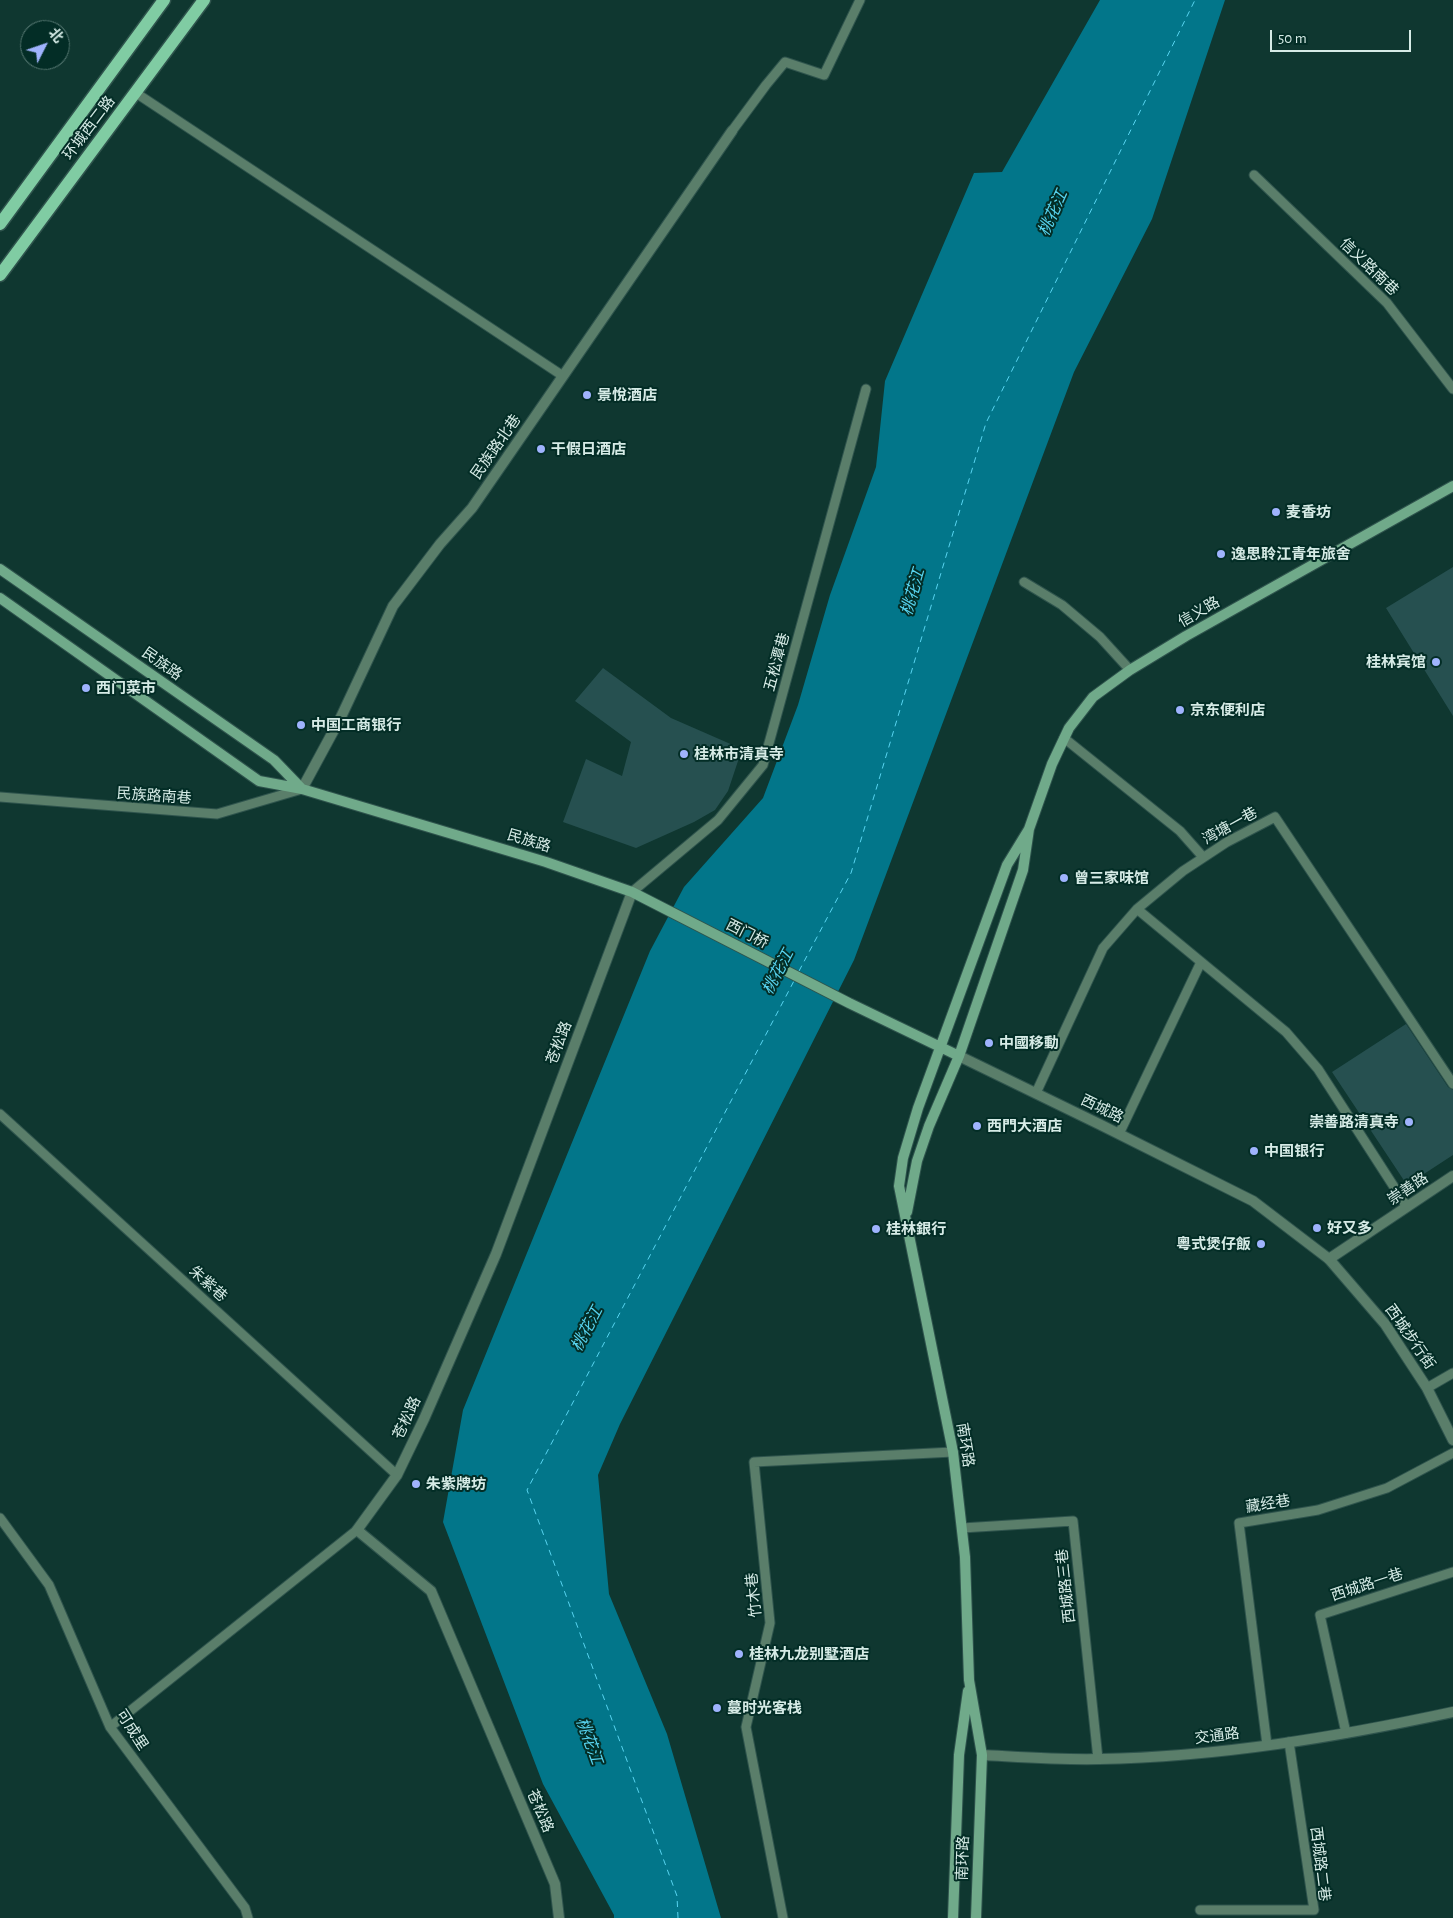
<!DOCTYPE html>
<html>
<head>
<meta charset="utf-8">
<style>
	body { margin:0 }
	#map { position:relative; width:1453px; height:1918px; overflow:hidden; background:#0f3730; font-family:"Alegreya Sans","Noto Sans SC",sans-serif }
	canvas { display:block }
	.north { position:absolute; left:20px; top:20px; width:50px; height:50px; box-sizing:border-box; background:#032d26; border:1px solid #577973; border-radius:50%; rotate:49deg; font-size:14px; font-weight:700; line-height:20px; text-align:center; color:#d6ebe6 }
	.north::after { content:''; display:block; margin:auto; width:18px; height:22px; background:#9fb3fd; clip-path:polygon(50% 0,100% 100%,50% 72%,0 100%) }
	.scale { position:absolute; left:1270px; top:30px; width:141px; height:22px; box-sizing:border-box; border:2px solid #d6ebe6; border-top:0; padding-left:6px; font-size:15px; line-height:18px; white-space:nowrap; color:#d6ebe6; -webkit-text-stroke:4px #032d26; paint-order:stroke }
</style>
</head>
<body>
<div id="map">
<canvas width="1453" height="1918"></canvas>
<div class="north">北</div>
<div class="scale">50 m</div>
</div>
<script>
const context = document.querySelector('canvas').getContext('2d');
context.lineJoin = 'round';
function fill(path, color) { context.fillStyle = color; context.fill(path, 'evenodd'); }
function strokePath(path, color, width, dash) { context.strokeStyle = color; context.lineWidth = width; context.lineCap = dash ? 'butt' : 'round'; context.setLineDash(dash || []); context.stroke(path); }
function write(font, color, halo, rows, align = 'center') {
  context.font = font + ' "Alegreya Sans","Noto Sans SC",sans-serif'; context.lineWidth = 4; context.setLineDash([]); context.textBaseline = 'middle'; context.strokeStyle = halo; context.fillStyle = color; for (const [text, x, y, turn = 0] of rows) {
    context.save(); context.translate(x, y); context.rotate((+turn || 0) * Math.PI / 180); context.textAlign = isNaN(turn) ? turn : align; if (halo) context.strokeText(text, 0, 0); context.fillText(text, 0, 0); context.restore();
  }
}
fill(new Path2D(`
	M1100,0H1225L1152,219L1074,372L854,960L620,1424L598,1475L609,1594L667,1734L721,1918H614V1915L543,1784L443,1522L463,1410L650,951L684,887L763,798L798,705L830,595L876,467L885,381L974,173L1002,172Z`), '#02768a');
strokePath(new Path2D(`
	M799,971L851,873L986,423L1195,0
	M678,1918L677,1896L527,1490L795,979`), '#58d4f0', 1, [6, 5]);
fill(new Path2D(`
	M1453,567V716L1386,608Z
	M603,668L671,718L742,749L728,791L715,810L694,822L636,848L563,822L586,759L622,776L631,742L575,701Z
	M1406,1024L1448,1087L1453,1090V1155L1407,1185L1332,1072Z`), '#265050');
const service = new Path2D(`
	M136,93L563,376
	M732,131L766,85L785,62L824,75L860,0
	M1254,175L1387,303L1453,389
	M1024,582L1062,605L1100,637L1130,670
	M1064,738L1180,831L1203,857
	M0,797L217,814L302,789
	M632,892L718,820L763,765L866,389
	M1137,909L1286,1032L1318,1069L1407,1207
	M1036,1093L1103,948L1137,909L1183,871L1227,842L1275,817L1453,1084
	M0,1114L397,1475
	M1119,1134L1201,962
	M1427,1388L1453,1373
	M0,1518L49,1585L110,1727L245,1908L248,1918
	M962,1528L1073,1521L1098,1759
	M110,1727L357,1530
	M1346,1733L1320,1615L1453,1572
	M1267,1745L1239,1523L1318,1510L1387,1488L1453,1453
	M1200,1910H1314L1289,1742
	M783,1918L746,1727L770,1623L754,1462L953,1452`);
const pedestrian = new Path2D(`
	M1329,1259L1385,1324L1427,1388L1453,1440`);
const minor = new Path2D(`
	M302,789L341,717L393,606L440,544L472,508L732,131
	M559,1918L555,1884L431,1591L357,1530L397,1475L424,1419L496,1254L632,892`);
const tertiary = new Path2D(`
	M959,1056L1101,1125L1253,1201L1329,1259L1453,1176
	M982,1755C1021,1757 1060,1760 1099,1759C1218,1757 1337,1737 1453,1712`);
const secondary = new Path2D(`
	M0,569L274,760L302,789L546,862L632,892L849,1003L959,1056
	M0,598L259,781L302,789
	M907,1212L917,1161L929,1126L959,1056L1023,870L1029,829L1052,764L1069,728L1093,697L1130,670L1186,636L1453,486
	M953,1918L959,1755L968,1691
	M976,1918L982,1755L969,1680L965,1557L953,1452L899,1186L903,1158L918,1108L1007,865L1029,829`);
const primary = new Path2D(`
	M0,224L164,0
	M0,275L204,0`);
strokePath(service, '#2f544d', 11);
strokePath(pedestrian, '#2f544d', 12);
strokePath(minor, '#2f544d', 12);
strokePath(tertiary, '#2f544d', 12);
strokePath(secondary, '#2f544d', 12);
strokePath(primary, '#2f544d', 15);
strokePath(service, '#5a7e6a', 9);
strokePath(pedestrian, '#5a7e6a', 10);
strokePath(minor, '#5a7e6a', 10);
strokePath(tertiary, '#5a7e6a', 10);
strokePath(secondary, '#70aa8a', 10);
strokePath(primary, '#80cca3', 12);
for (const [x, y, r, color] of [
	[587,395,5,"#9fb3fd"],
	[541,449,5,"#9fb3fd"],
	[1276,512,5,"#9fb3fd"],
	[1221,554,5,"#9fb3fd"],
	[1436,662,5,"#9fb3fd"],
	[86,688,5,"#9fb3fd"],
	[1180,710,5,"#9fb3fd"],
	[301,725,5,"#9fb3fd"],
	[684,754,5,"#9fb3fd"],
	[1064,878,5,"#9fb3fd"],
	[989,1043,5,"#9fb3fd"],
	[1409,1122,5,"#9fb3fd"],
	[977,1126,5,"#9fb3fd"],
	[1254,1151,5,"#9fb3fd"],
	[1317,1228,5,"#9fb3fd"],
	[876,1229,5,"#9fb3fd"],
	[1261,1244,5,"#9fb3fd"],
	[416,1484,5,"#9fb3fd"],
	[739,1654,5,"#9fb3fd"],
	[717,1708,5,"#9fb3fd"]
]) { const dot = new Path2D(); dot.arc(x, y, r, 0, 2 * Math.PI); context.fillStyle = color; context.fill(dot); strokePath(dot, '#032d26', 2); }
write('15px', '#d6ebe6', '#032d26', [
	["环城西二路",89,128,-53],
	["信义路南巷",1369,267,44],
	["民族路北巷",496,447,-55],
	["信义路",1199,612,-30],
	["五松潭巷",777,662,-75],
	["民族路",162,664,35],
	["民族路南巷",154,796,4],
	["湾塘一巷",1230,826,-29],
	["民族路",529,841,17],
	["西门桥",747,934,27],
	["苍松路",559,1043,-69],
	["西城路",1102,1109,26],
	["崇善路",1408,1189,-34],
	["朱紫巷",208,1284,42],
	["西城步行街",1410,1337,55],
	["苍松路",407,1418,-65],
	["南环路",965,1445,81],
	["藏经巷",1268,1504,-9],
	["西城路一巷",1367,1585,-18],
	["西城路三巷",1066,1586,-96],
	["竹木巷",754,1595,-96],
	["可成里",132,1730,57],
	["交通路",1217,1736,-7],
	["苍松路",540,1811,67],
	["南环路",963,1858,-88],
	["西城路二巷",1320,1864,83]
]);
write('bold 15px', '#d6ebe6', '#032d26', [
	["景悅酒店",597,395],
	["干假日酒店",551,449],
	["麦香坊",1286,512],
	["逸思聆江青年旅舍",1231,554],
	["桂林宾馆",1426,662,"right"],
	["西门菜市",96,688],
	["京东便利店",1190,710],
	["中国工商银行",311,725],
	["桂林市清真寺",694,754],
	["曾三家味馆",1074,878],
	["中國移動",999,1043],
	["崇善路清真寺",1399,1122,"right"],
	["西門大酒店",987,1126],
	["中国银行",1264,1151],
	["好又多",1327,1228],
	["桂林銀行",886,1229],
	["粵式煲仔飯",1251,1244,"right"],
	["朱紫牌坊",426,1484],
	["桂林九龙别墅酒店",749,1654],
	["蔓时光客栈",727,1708]
], 'left');
write('italic 16px', '#58d4f0', '#032d26', [
	["桃花江",1053,213,-66],
	["桃花江",913,592,-74],
	["桃花江",778,972,-62],
	["桃花江",587,1329,-62],
	["桃花江",589,1741,70]
]);
</script>
</body>
</html>
